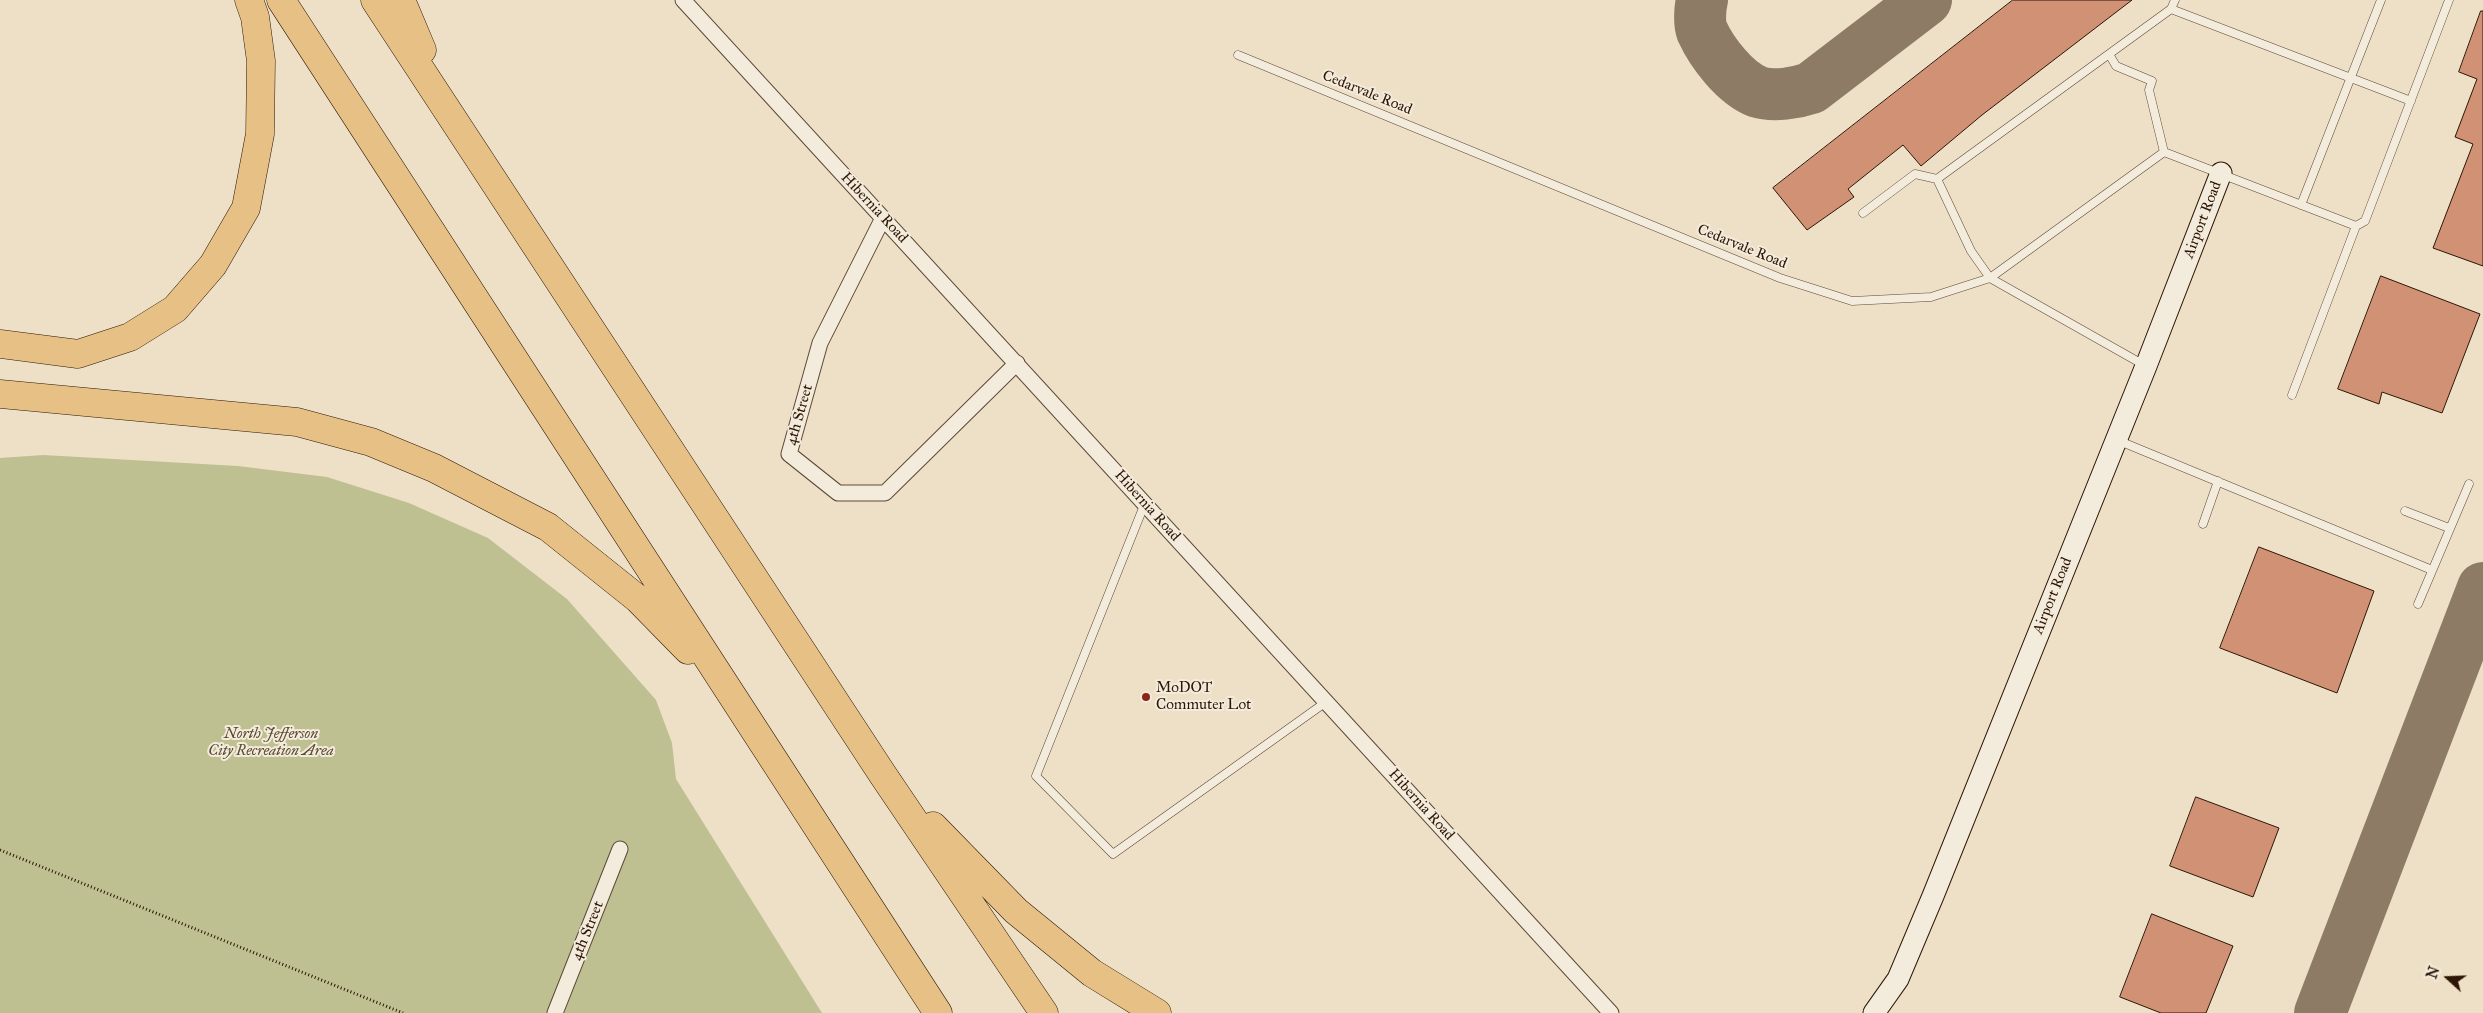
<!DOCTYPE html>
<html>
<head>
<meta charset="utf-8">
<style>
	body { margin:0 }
	#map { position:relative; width:2483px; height:1013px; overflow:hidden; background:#ede0c7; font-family:"IM FELL Great Primer",serif }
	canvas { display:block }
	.north { position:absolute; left:2423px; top:953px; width:50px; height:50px; -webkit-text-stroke:4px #f3ebdb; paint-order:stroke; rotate:290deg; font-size:14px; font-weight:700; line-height:20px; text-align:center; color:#2e1606 }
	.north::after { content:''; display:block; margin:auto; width:18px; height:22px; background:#2e1606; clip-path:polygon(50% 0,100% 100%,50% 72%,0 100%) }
</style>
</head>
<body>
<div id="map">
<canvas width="2483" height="1013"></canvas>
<div class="north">N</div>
</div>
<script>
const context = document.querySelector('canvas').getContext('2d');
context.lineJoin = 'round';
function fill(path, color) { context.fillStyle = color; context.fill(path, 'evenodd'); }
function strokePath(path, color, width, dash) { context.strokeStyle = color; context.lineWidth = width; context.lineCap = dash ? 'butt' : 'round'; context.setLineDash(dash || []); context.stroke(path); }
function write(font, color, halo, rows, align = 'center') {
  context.font = font + ' "IM FELL Great Primer",serif'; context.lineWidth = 4; context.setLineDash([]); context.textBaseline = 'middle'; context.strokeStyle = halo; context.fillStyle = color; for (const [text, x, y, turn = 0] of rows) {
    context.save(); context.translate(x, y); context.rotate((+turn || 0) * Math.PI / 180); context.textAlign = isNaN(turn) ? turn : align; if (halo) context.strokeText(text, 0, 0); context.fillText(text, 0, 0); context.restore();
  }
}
fill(new Path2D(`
	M43,455L238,466L327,477L409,503L488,538L567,599L656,700L672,743L676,779L822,1013H0V458Z`), '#bfc091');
strokePath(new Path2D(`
	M1702,0C1700,8 1699,23 1702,31C1712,53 1735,83 1758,92C1774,97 1796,93 1811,88L1926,0
	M2320,1013L2483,588`), '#8e7b66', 52);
const building = new Path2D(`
	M2013,0H2132L1982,115L1921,166L1903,145L1848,189L1854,197L1807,230L1773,188Z
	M2481,11H2483V266L2433,248L2473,144L2455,137L2477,79L2459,72Z
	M2381,276L2480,314L2442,413L2382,392L2379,404L2338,389Z
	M2259,547L2374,591L2337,693L2220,648Z
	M2196,797L2279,828L2253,897L2170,866Z
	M2152,914L2233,946L2206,1013H2161L2120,997Z`);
fill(building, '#d09174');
strokePath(building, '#2e1606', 1);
const lane = new Path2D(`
	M2175,0L2171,9L2411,101
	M2109,54L2116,66L2152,81L2149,90L2164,152
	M1238,55L1780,278L1852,301L1931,297L1990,278L2164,152L2356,226L2365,221L2449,0
	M1937,179L1971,251L1990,278L2144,365
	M2301,205L2381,0
	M1863,213L1915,174L1937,179L2171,9
	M2292,395L2356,226
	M2117,440L2432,570
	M1145,503L1036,776L1113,854L1326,702
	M2405,511L2449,528
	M2203,524L2218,481
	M2418,604L2469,484`);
const street = new Path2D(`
	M683,0L1611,1013
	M883,218L820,343L789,454L838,493H885L1017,363
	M555,1013L620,849`);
const secondary = new Path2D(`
	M1874,1013L1898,979L1933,896L2146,366L2221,173`);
const highway = new Path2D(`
	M281,0L938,1013
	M375,0L883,775L1044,1013
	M401,0L422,50
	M0,344L78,354L130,337L175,309L213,265L246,208L260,134L261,61L255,17L249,0
	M0,394L297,422L371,442L434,468L548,527L638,599L688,650
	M933,826L1016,911L1092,973L1157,1013`);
strokePath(lane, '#5e4836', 9);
strokePath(street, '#5e4836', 17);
strokePath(secondary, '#2e1606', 23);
strokePath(highway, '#2e1606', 29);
strokePath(new Path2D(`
	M0,850L403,1013`), '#2e1606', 3, [1, 2.5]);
strokePath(lane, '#f3ebdb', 8);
strokePath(street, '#f3ebdb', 15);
strokePath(secondary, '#f3ebdb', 21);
strokePath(highway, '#e6c084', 28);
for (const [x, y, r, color] of [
	[1146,697,5,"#8f2418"]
]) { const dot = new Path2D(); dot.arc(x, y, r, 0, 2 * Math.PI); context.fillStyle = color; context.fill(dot); strokePath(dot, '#f3ebdb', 2); }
write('15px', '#2e1606', '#f3ebdb', [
	["Cedarvale Road",1367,93,22],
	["Hibernia Road",874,208,47],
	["Airport Road",2203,220,-69],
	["Cedarvale Road",1742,247,22],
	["4th Street",800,415,-74],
	["Hibernia Road",1147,506,48],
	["Airport Road",2053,596,-68],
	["Hibernia Road",1421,805,48],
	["4th Street",588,931,-68]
]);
write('15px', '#2e1606', '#f3ebdb', [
	["MoDOT",1156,688],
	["Commuter Lot",1156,705]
], 'left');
write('italic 15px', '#5a4930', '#f3ebdb', [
	["North Jefferson",271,734],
	["City Recreation Area",271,751]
]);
</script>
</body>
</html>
